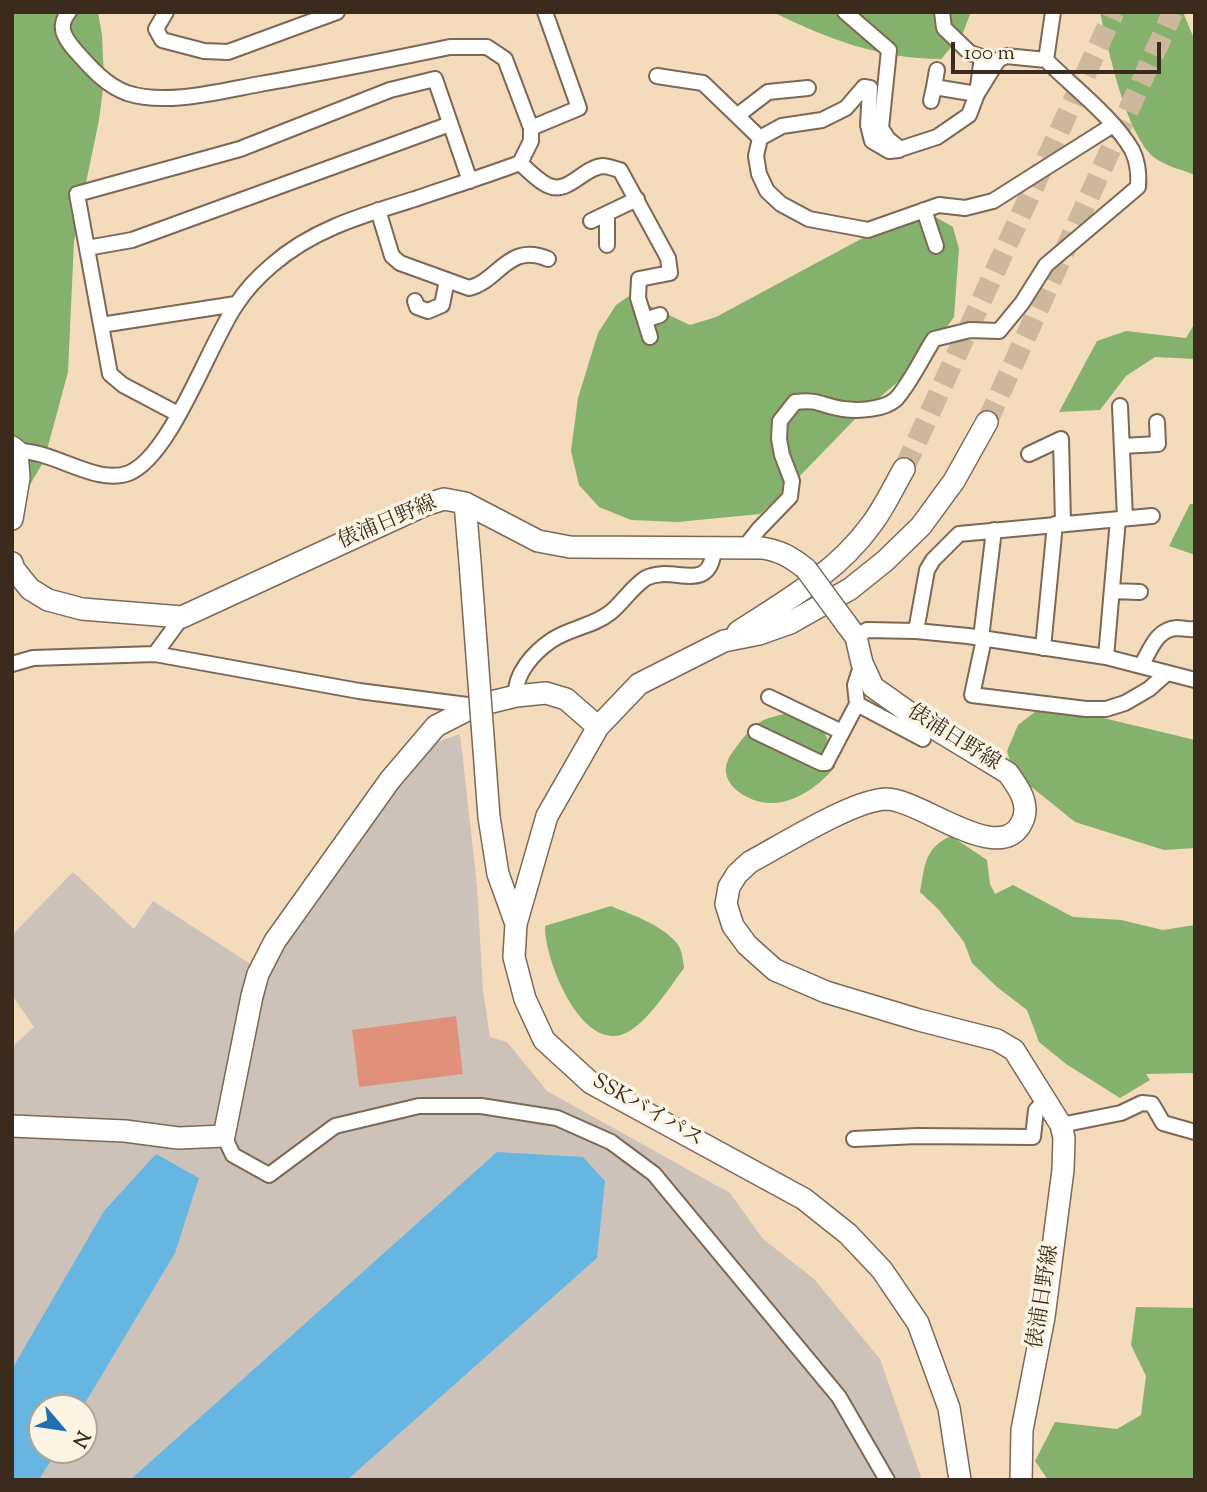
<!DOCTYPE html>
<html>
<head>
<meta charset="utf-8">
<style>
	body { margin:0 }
	#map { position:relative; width:1207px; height:1492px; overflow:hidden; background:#f3dbbc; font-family:"Sorts Mill Goudy",serif }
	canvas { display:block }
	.frame { position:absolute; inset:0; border:14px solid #3b2a1e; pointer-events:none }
	.north { position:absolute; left:28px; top:1394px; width:70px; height:70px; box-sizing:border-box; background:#fcf5e5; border:2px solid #afa495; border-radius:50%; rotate:119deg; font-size:19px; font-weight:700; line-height:28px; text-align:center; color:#3b2a1e }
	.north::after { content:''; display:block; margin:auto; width:24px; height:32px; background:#1f6fb2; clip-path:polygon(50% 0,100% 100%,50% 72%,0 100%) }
	.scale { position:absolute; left:951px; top:42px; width:210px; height:32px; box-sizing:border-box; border:4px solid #3b2a1e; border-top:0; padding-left:9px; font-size:21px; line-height:24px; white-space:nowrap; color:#3b2a1e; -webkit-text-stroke:5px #fcf5e5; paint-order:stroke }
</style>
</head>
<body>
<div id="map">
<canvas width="1207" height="1492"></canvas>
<div class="frame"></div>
<div class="north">N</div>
<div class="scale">100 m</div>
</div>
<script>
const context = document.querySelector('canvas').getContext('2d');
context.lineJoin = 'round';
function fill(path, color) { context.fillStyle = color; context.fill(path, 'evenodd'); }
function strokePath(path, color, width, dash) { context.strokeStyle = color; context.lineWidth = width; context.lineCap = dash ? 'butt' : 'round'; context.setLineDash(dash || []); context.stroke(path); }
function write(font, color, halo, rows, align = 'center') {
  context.font = font + ' "Sorts Mill Goudy","Noto Serif JP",serif'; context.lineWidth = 7; context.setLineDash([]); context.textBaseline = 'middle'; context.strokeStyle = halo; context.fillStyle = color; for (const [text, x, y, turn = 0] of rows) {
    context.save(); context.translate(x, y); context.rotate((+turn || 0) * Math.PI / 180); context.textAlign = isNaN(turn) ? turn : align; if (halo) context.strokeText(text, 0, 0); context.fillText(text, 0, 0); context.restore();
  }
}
fill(new Path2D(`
	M460,734L477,886L483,991L490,1037L507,1042L547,1091L730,1193L763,1239L814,1279L880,1359L922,1480H12V1047L34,1027L12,995V935L73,872L134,929L153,901L269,976L289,939L418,758L437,742ZM42,1408H84V1450H42Z`), '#ccc2b9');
fill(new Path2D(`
	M12,12H98L102,35L104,81L99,120L74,241L68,372L44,461L12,515Z
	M773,12H971L962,35L941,59C881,59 827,39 773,12Z
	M1100,12H1183L1195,41V175C1183,170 1165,166 1155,158C1126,136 1108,48 1100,12Z
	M932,215L953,227L959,249L954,317L924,359L855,419L794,482L760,514L678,522L631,520L599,507L579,485L571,451L578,398L598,333L616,305L629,296L690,325L716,317L874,232Z
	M1195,323V359L1155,357L1126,376L1100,410L1059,412L1097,341L1126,331L1186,338Z
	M1190,504H1195V555L1169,546Z
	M1045,704L1195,740V848L1164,850L1075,822L1013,772L1007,751L1018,725Z
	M790,713C796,715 807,715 813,719C827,730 833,752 835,767C820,785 795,804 770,803C749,803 717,784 728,760C730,755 734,750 737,746C756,721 760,719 790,713Z
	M951,836L987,860L990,884L995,894L1013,885L1073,917L1121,920L1163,930L1195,925V1073L1146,1074L1150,1080L1120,1098L1066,1064L1039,1042L1027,1010L997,987L972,963L964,942L939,910L920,892C925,866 924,848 951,836Z
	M611,906C632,915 660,924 676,942C682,949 683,959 684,968C670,987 648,1022 626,1033C581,1054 544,958 545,926Z
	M1136,1307L1195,1308V1480H1048L1035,1461L1055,1422L1117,1429L1141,1415L1146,1376L1131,1345Z`), '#84b26c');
fill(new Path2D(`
	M497,1152L583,1157L605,1181L597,1258L347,1480H130Z
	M156,1154L199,1178L175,1253L82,1408H42V1450H57L39,1480H12V1369L104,1211Z`), '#67b6e2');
fill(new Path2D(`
	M456,1016L463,1074L359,1087L352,1030Z`), '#df917a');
strokePath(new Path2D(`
	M987,422L1173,12
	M904,469L1114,12`), '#ceb89c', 21, [21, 10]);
const street = new Path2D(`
	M166,12L156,29L162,40L204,51L228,52L337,12
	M845,12L889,50L881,128L888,139L900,149L937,137L969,115L977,94L998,60L1006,56L1046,60
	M937,70L934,87L977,94L982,57L970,53L944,28L942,12
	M657,76L703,83L760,138L756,156L759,174L767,191L781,204L809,219L868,230L939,205L965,208L993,201L1113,125
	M931,101L934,87
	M738,115L768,92L808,88
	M531,128L579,108L545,12
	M760,138L782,126L822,120L846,108L864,87L870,88L868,125L872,141L889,151L899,150
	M520,163C528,170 537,180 547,185C568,196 583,167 603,166C608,166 615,169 620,170L668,258L670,273L639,279L638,298L650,337
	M378,210L392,256L400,263L469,288C499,281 508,242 548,259
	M924,210L936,246
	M607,214V245
	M591,221L637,199
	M87,248L132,240L450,124
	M415,301L417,307L428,311L442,305L447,280
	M645,320L660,315
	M101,325L236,304
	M1120,406L1125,518
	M178,414L123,385L110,374L77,194L240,149L390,90L435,79L470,181
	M1122,446L1158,444L1157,422
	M17,451C54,450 96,486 129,473C171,456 209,344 236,305C245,291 259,276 272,265C313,229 363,215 415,199C450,187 485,176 520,163L531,141V128L505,59L487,47H450C387,60 324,73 260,84C221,91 166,106 127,93C105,85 89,66 74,49C64,37 57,26 69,12
	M1029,454L1061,439L1063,523
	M744,548L759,529L790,497L792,481L782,455L779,439L780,421L795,402C820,399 821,406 843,409C858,411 884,410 896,399C910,384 923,356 934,339L970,330L999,331L1022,303L1046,265L1138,187C1139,175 1138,162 1132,150C1113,117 1073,87 1046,60L1053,12
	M1112,591L1140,592
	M916,631L927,570L933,560L959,534L1152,516
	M856,637L867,630L916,631L968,636L1106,657L1195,680
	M981,638L994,530
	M984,639L972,695L1086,709H1106L1125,703L1149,689L1167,673
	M1043,648L1055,524
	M155,654L182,617
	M1106,657L1118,519
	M12,664L33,658L155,654L359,691L475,706
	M1141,666C1150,651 1156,629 1177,628C1183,628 1189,630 1195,629
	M516,696C514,674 534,652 552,640C570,628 594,626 611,612C623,602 633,586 646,578C673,564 710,596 714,549
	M769,697L842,732
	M857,704L855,685L862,663
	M756,732L821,763H826L857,704L923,739
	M1061,1125L1121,1113L1142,1103L1152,1104L1163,1123L1195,1132
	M224,1136L233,1155L269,1175L335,1126L419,1106H481L557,1118L611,1142L654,1174L839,1397L887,1480
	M854,1139L917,1136L1033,1137L1036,1110L1046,1100`);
const secondary = new Path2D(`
	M12,447L17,451L19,478L12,519
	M465,503L470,562
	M12,563L14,569L30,589L48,600L82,609L182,617L425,505L444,499L465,503L538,541L570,547L762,548C781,551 791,557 806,569
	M847,625L856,637L862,663L873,687L914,716L1008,773C1018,787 1031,804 1022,822C1000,868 921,799 886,799C853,800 782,845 750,862L737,874L729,887L726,904L733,926L747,945L775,970L826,992L919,1020L997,1040L1014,1050L1061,1125L1064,1138L1063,1170L1044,1317L1022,1430L1021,1480
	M738,632C786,601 837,572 871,525C884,508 893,488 904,469
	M489,817L498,874L516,924
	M12,1126L125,1131L178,1138L224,1136L252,996L258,974L275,941L390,780L436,726L475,706L516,696L546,693L566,699L598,727
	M960,1480L949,1408L918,1323L882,1270L848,1234L804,1199L591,1083L544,1040L525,999L514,957L516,924L547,816L598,727L639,684L724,641L759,634L790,623L850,589L885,561L921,526L954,481L987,422`);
strokePath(street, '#7b6855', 18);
strokePath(secondary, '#7b6855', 24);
strokePath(street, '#fff', 14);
strokePath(secondary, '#fff', 21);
const secondaryBridge = new Path2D(`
	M470,562L489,817
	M806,569L847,625`);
strokePath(secondaryBridge, '#7b6855', 24, []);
strokePath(secondaryBridge, '#fff', 21);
write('21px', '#3b2a1e', '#fcf5e5', [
	["俵浦日野線",388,524,-23],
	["俵浦日野線",953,739,32],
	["SSKバイパス",647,1112,30],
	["俵浦日野線",1045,1297,-81]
]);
</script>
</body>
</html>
